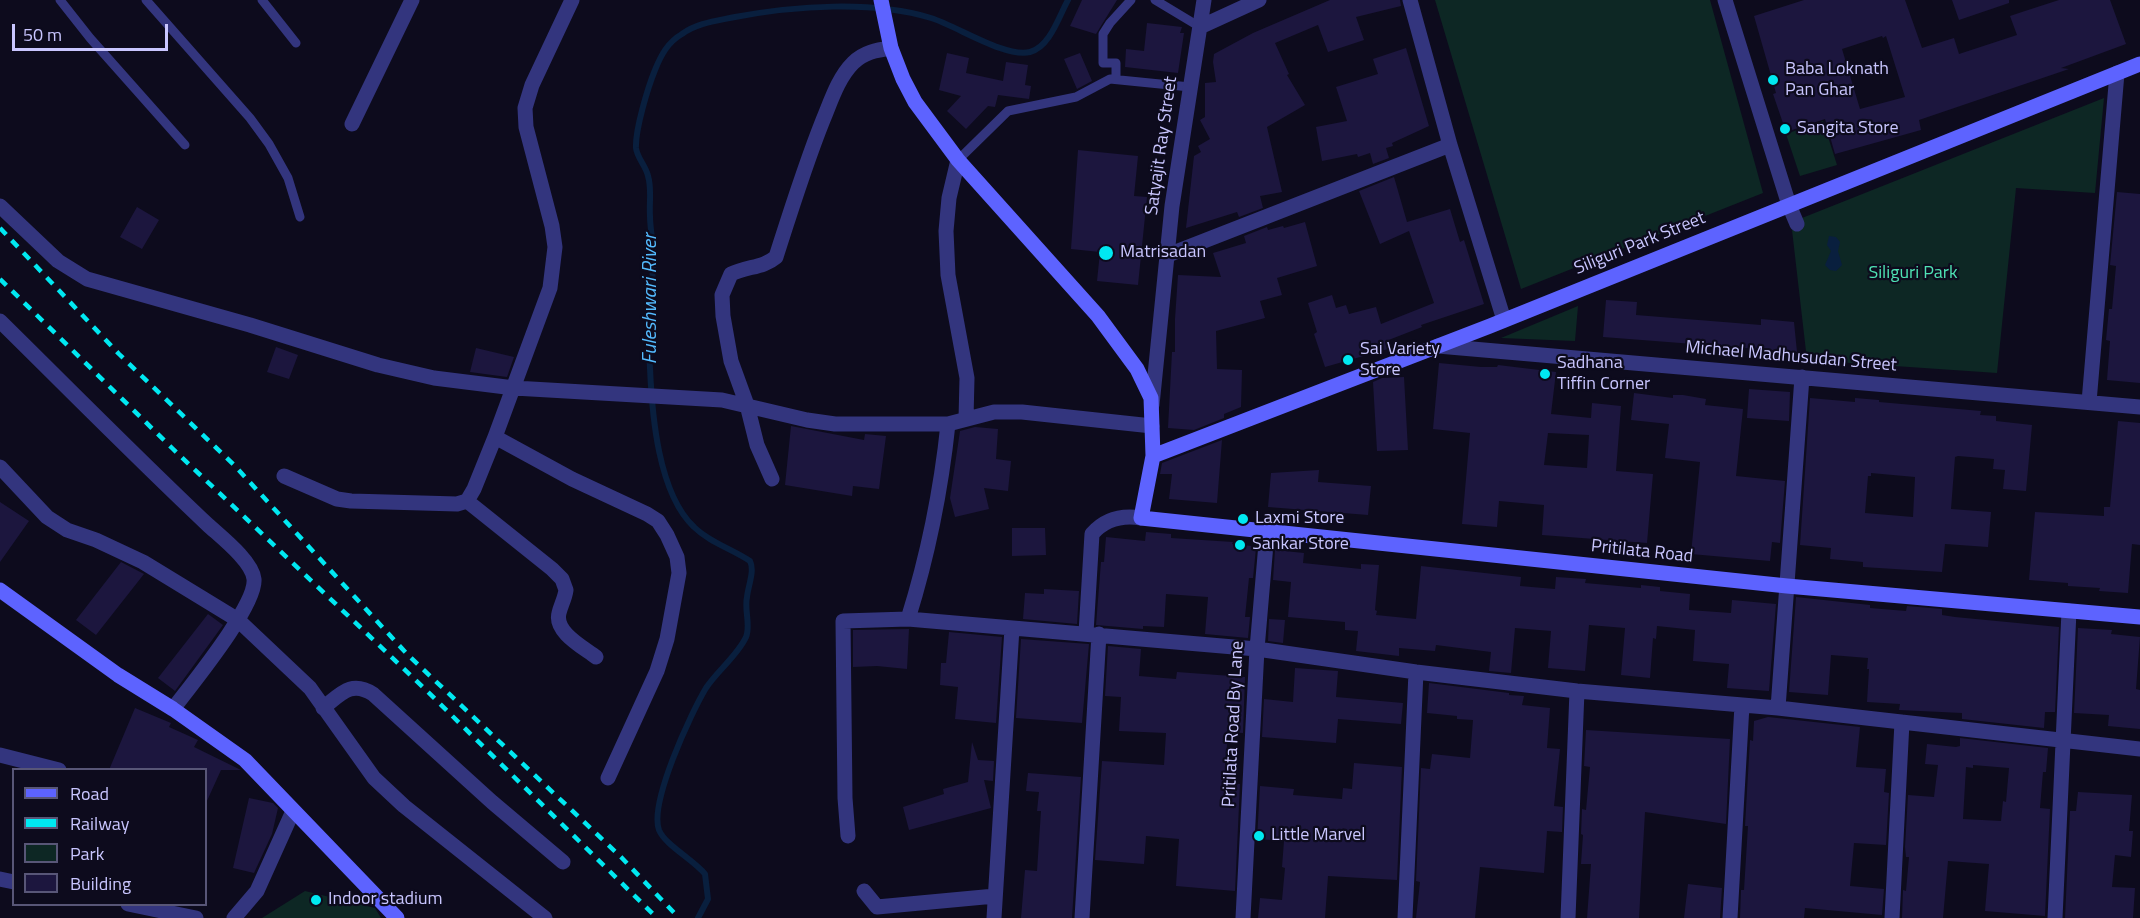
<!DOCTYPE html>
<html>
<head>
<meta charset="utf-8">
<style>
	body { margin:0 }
	#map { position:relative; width:2140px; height:918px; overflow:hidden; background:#0d0b1d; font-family:"Titillium Web",sans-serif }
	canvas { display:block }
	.legend { position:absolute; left:12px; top:768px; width:195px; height:138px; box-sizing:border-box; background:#0d0b1d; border:2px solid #585677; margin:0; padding:8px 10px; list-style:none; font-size:18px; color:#c9c6ff }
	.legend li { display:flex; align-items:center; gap:12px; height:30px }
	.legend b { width:30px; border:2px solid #585677 }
	.scale { position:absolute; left:12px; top:24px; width:156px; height:27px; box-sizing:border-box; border:3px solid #c9c6ff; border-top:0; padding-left:8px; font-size:18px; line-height:21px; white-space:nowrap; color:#c9c6ff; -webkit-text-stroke:4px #0d0b1d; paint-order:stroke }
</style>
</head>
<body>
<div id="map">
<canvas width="2140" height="918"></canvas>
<ul class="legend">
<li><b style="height:8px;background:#5d63ff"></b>Road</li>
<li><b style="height:8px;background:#00e8f1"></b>Railway</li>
<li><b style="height:16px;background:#0d2724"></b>Park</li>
<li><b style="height:16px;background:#1c163e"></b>Building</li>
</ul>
<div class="scale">50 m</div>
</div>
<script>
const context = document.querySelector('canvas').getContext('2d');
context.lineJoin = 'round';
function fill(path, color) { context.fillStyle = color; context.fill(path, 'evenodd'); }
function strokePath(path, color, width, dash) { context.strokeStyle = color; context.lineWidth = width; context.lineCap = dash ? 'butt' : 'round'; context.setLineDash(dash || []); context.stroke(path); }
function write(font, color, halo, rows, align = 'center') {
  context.font = font + ' "Titillium Web",sans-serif'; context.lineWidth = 4.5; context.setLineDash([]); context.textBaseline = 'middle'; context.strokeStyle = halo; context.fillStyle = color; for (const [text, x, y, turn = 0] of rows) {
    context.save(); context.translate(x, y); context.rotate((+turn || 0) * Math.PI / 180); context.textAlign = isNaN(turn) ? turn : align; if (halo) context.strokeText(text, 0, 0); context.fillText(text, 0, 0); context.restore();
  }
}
fill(new Path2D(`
	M1435,0H1710L1763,193L1521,289Z
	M2104,98L2095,193L2016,188L1997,373L1807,360L1792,230L1802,218Z
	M1823,121L1837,165L1800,176L1786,134Z
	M1578,306L1575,341L1501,338Z
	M305,891L375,908L381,918H262Z`), '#0d2724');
fill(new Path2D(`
	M1829,236L1836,237L1840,242L1838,251L1842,265L1836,271L1830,270L1825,265L1831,251L1827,245Z`), '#091f3e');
strokePath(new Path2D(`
	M698,918L708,899L705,874C694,860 665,845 659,830C649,803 691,713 706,688C717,671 738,655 746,637C751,625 744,610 747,597C748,586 755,571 750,561C732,549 709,542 694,527C658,493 652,414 650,368C647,328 654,287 653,247C652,236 650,226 650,216C649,203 652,189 648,176C646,166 637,158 636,148C635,130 648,87 655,70C661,55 668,42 682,34C697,23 716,21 735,17C794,6 872,0 931,18C957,26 1005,58 1030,52C1050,47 1059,16 1068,0`), '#091f3e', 6);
fill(new Path2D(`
	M1082,0H1117L1096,34L1070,26Z
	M1330,0H1400L1401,6L1356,17L1364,40L1328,52L1318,25L1275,43L1289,74L1287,75L1305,105L1267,127L1282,192L1260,196L1263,208L1239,217L1237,212L1186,228L1194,156L1201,152L1198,146L1210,139L1200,120L1205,117V83L1216,82L1213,62L1214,54L1253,33Z
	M1804,0H1905L1922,48L1954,38L1959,54L2017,35L2010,16L2025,11L2059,0H2110L2126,44L2061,68L2069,69L1919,120L1921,130L1835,154L1825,119L1786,132L1773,94L1776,93L1754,16ZM1882,36L1883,38L1886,36L1905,97L1860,109L1842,49Z
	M1952,0H2009V3L1959,20Z
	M1147,23L1182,27L1180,33H1184L1178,73L1125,67L1126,49L1144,51Z
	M1406,48L1429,126L1392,143L1393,146L1386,148L1389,158L1373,164L1370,153L1358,157L1357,154L1322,161L1316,127L1347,121L1336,87L1378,74L1373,59Z
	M947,53L969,58L966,73L1003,81L1006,62L1028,65L1025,85L1031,86L1029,99L998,95L995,107L988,106L966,129L947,111L961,96L939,90Z
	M1080,53L1092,81L1077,89L1064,59Z
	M1078,150L1138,156L1134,196L1147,197L1138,285L1097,281L1100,252L1071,249Z
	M1394,177L1407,222L1450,209L1460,242L1464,240L1484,304L1421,325L1422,327L1386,341L1388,349L1325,367L1314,334L1317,332L1308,303L1332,295L1336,308L1346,305L1349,314L1376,307L1381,324L1434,303L1409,231L1380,244L1359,191Z
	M2117,192L2140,194V383L2107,380L2110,341L2106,340L2109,309H2112L2116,266L2110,265Z
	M137,207L159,220L142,249L120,237Z
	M1305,222L1317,266L1277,278L1282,295L1260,301L1265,318L1216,331L1217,369L1242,370L1241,407L1224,414V418L1194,430L1168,428L1172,352H1175V319L1178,275L1221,277L1213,253L1246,243L1244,236L1267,227L1268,230L1283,226L1284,228Z
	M1606,300L1637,302L1636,315L1761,325V319L1794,322L1797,352L1603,337Z
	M276,347L298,355L289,379L267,372Z
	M476,348L514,357L507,377L470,372Z
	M1439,363L1481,367H1497L1498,365L1556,372L1551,414L1591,418L1592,403L1621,406L1616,471L1653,474L1647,543L1542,535L1544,505L1499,501L1497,527L1462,524L1470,433L1433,429ZM1548,433L1589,435L1587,468L1544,465Z
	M1404,377L1408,450L1377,451L1373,382L1382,378Z
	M1749,389L1790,392L1789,421L1747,418Z
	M1634,393L1673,398V395H1683L1706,399L1705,405L1743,409L1736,476L1785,481L1780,543L1772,542L1770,561L1691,554L1700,462L1665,458L1669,424L1631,420Z
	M1810,398L1855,402V398L1879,400V402L1981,411L1980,415L1996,416V421L2032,425L2026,491L2003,489L2005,470L1993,469L1994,459L1958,456L1955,457L1951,509L1991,512L1988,547L1945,544L1942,572L1863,567V562L1830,559L1831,548L1800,545ZM1871,473L1915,477L1913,517L1865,513L1868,476H1871Z
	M2118,421L2140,423V545L2132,544L2128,593L2099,591L2100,588L2068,586V583L2029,580L2035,512L2104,516V507H2110Z
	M791,426L864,440L865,434L886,436L879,489L853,486L852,496L785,485Z
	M975,427L998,429L996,459L1011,461L1008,491L984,488L989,509L955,517L950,498L960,431Z
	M1222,440L1217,503L1169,499L1172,474H1160L1162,463Z
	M1319,470L1318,482L1371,486L1368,515L1268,507L1271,473Z
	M0,502L29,521L0,562Z
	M1012,528H1045L1046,555L1012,556Z
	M1146,532L1171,534V538L1233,542L1232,544L1252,546V548H1256L1253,578H1249L1245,617H1250L1248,638L1205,634L1208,597L1166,594L1164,627L1143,626V629L1096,625L1101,562H1104L1106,537L1145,541Z
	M1275,550L1304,553L1303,563L1361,569V564L1379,565L1375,610L1377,611L1376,615L1416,619L1421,566L1521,577L1520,586L1555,589L1556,577L1586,579L1585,583L1641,588V585L1660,587V591L1690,594L1689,610L1731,613L1732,600L1776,604L1769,691L1727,688L1729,664L1693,661L1695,630L1657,626L1656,639L1653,638L1650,678L1621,675L1625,628L1589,625L1585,671L1548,668L1551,631L1515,628L1511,673L1489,671L1491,652L1436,645L1435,651L1399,648V656L1356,651L1358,631L1345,630V622L1288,617L1291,582L1273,580Z
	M121,562L144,574L96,635L76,620Z
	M1044,589L1079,591L1077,624L1023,619L1025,593L1044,594Z
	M1796,597L1870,605V608L1906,611L1907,606L1942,609V615L1955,617L2059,627L2055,712H2045L2044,728L1962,719V713L1899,710L1900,704L1867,702L1869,669H1867L1868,658L1831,655L1828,695L1789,692Z
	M208,614L223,625L175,691L158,678Z
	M1269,619L1285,620L1283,643L1268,641Z
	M2078,628L2112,630L2111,634L2140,637L2136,689L2140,690V729L2108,726L2109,715L2074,713Z
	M909,629L907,669L877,666L853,667V630Z
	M949,632L1002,637L996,723L955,719L958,687L940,685L941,663H946Z
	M1021,639L1089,644L1082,723L1016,718Z
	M1108,646L1141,649L1139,676L1176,679L1177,672L1245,677L1243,733L1228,732L1225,769L1238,770L1236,784H1240L1235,891L1176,886L1179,839L1146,836L1144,864L1095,860L1102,761L1164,765L1166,733L1119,731L1121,697L1105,696Z
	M1295,668L1338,671L1336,697L1403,703L1401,724L1338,719L1336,743L1262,737L1264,699L1293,702Z
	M1429,683L1509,693V695L1524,696L1522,705L1550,708L1547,748L1560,749L1554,806L1563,807L1562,832L1547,831L1544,873L1480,867L1475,918H1416L1420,882L1416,881L1421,768L1430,769L1432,754L1470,758L1473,720L1457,719V716L1427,713Z
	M135,708L171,723L169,727L198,740L194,747L241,770H221L206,803V770H109Z
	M1768,717L1860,727L1856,767L1886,769L1884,792L1889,793L1886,845L1854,843L1850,886L1884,889L1882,915L1805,908L1804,918H1740L1741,890H1744L1748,826H1745L1750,740L1753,741L1754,721Z
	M1586,730L1730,739L1726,824L1645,812L1639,918H1587L1591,864H1581L1583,835L1581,834L1582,809L1586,810L1590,767L1584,766Z
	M1960,738L2048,748L2046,772H2043L2040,808L2050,809L2045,916L1985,911L1989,864L1948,861L1943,918H1902L1903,890L1906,891L1909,857H1906L1905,847L1908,795L1934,797L1938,765L1925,764L1927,744L1956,747L1960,746ZM1973,765L2009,768L2006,802L2003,801L2001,821L1963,819L1966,767L1973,768Z
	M972,742L978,760L994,761L993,781L984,780L991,808L909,830L903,807L944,794L943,789L968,782Z
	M1354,763L1402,767L1397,880L1328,876L1325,918H1258L1260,898L1282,900L1285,868L1282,867L1284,841L1257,839L1260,786L1294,789L1293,795L1342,799L1343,788L1352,789Z
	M1028,773L1081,777L1072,918H1021L1025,870L1037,871L1041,811H1037L1039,792L1026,791Z
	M2078,792L2132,795L2129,831H2133L2131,857L2115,855L2112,887L2135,888L2133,918H2065L2070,811H2076Z
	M249,798L273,803L278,808L272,834L254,873L233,868Z
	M1688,884L1722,888L1720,918H1684Z`), '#1c163e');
strokePath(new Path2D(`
	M60,0L90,38L185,145
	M146,0L250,118L269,144L288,178L300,217
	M262,0L296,43
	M1155,0L1200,27
	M1116,79V63H1103V34L1110,23L1131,0
	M958,160L1008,111L1076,97L1110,79L1190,87`), '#33357e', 9);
strokePath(new Path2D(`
	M1410,0L1450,145L1504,320
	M1725,0L1789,205L1797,224
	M1200,27L1259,0
	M352,124L412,0
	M958,160L949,198L946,231L948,275L967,378L966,419
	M0,206L58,261L87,279L250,325L378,365L434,378L514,388L722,400L807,420L835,424H948L994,412H1022L1152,426
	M1168,255L1450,145
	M0,321C69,389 137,458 208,525C221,537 252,561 254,579C257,605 191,685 173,709
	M1438,346L2140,407
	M2089,402L2117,73
	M1152,405L1172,206L1204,0
	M495,437L572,479L647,514L658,521L667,535L677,557L679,573L667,639L657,671L608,778
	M0,467L47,517L67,530L96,540L143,562L238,620L310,688L374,778L404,806L545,918
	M284,476L337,499L351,501L457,504L467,501L474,489L495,437L550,288L555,247L552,226L526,127L525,108L532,85L572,0
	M772,479L757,445L747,405L731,361L723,316L722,295L731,274C748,266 763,268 776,257C791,210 805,165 823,120C831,101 838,78 853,63C864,52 877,50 891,48
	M467,501L552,569L562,579L566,590C565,598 561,605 559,613C554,632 583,647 596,657
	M908,619C928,555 941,491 948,424
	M1086,633L1092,534C1105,519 1122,515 1141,518
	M323,708C341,694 351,680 373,694L492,802L563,862
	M1778,708L1802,377
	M0,755L59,770
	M848,836L845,798L843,621L908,619L1257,649L1416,672L1577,691L1778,708L2140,749
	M0,879L14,882
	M864,891L877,907L995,896
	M128,904L196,918
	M234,918L257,891L293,811
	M994,918L1012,628
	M1082,918L1099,634
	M1243,918L1257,649L1267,532
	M1405,918L1416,672
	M1568,918L1577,691
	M1730,918L1742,705
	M1892,918L1902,722
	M2055,918L2069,611`), '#33357e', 15);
strokePath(new Path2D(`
	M881,0L891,48L903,79L915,102L958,160L1098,316L1137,369L1151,398L1152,426L1153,456L1141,518L1787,586L2140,617
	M1153,456L1490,326L2140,64
	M0,590L118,675L173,709L245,760L397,918`), '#5d63ff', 15);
strokePath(new Path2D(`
	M0,228L119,354L235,466L407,654L621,857L679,918
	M0,279L172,448L426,690L657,918`), '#00e8f1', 4.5, [9, 8]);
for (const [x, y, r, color] of [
	[1773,80,6,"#00e8f1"],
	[1785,129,6,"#00e8f1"],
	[1106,253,8,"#00e8f1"],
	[1348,360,6,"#00e8f1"],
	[1545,374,6,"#00e8f1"],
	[1243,519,6,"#00e8f1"],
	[1240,545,6,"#00e8f1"],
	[1259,836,6,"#00e8f1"],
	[316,900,6,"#00e8f1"]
]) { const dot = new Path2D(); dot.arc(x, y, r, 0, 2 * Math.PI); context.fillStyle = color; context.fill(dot); strokePath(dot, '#0d0b1d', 2); }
write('18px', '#c9c6ff', '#0d0b1d', [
	["Baba Loknath",1785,70],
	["Pan Ghar",1785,91],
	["Sangita Store",1797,129],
	["Matrisadan",1120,253],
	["Sai Variety",1360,350],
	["Store",1360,371],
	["Sadhana",1557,364],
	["Tiffin Corner",1557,385],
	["Laxmi Store",1255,519],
	["Sankar Store",1252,545],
	["Little Marvel",1271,836],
	["Indoor stadium",328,900]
], 'left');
write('18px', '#c9c6ff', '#0d0b1d', [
	["Satyajit Ray Street",1162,146,-82],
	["Siliguri Park Street",1640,244,-22],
	["Michael Madhusudan Street",1791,357,5],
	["Pritilata Road",1642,552,6],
	["Pritilata Road By Lane",1234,724,-87]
]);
write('18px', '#4fe2b4', '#0d0b1d', [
	["Siliguri Park",1913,274]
]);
write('italic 20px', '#54bbff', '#0d0b1d', [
	["Fuleshwari River",651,299,-90]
]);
</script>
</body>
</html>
